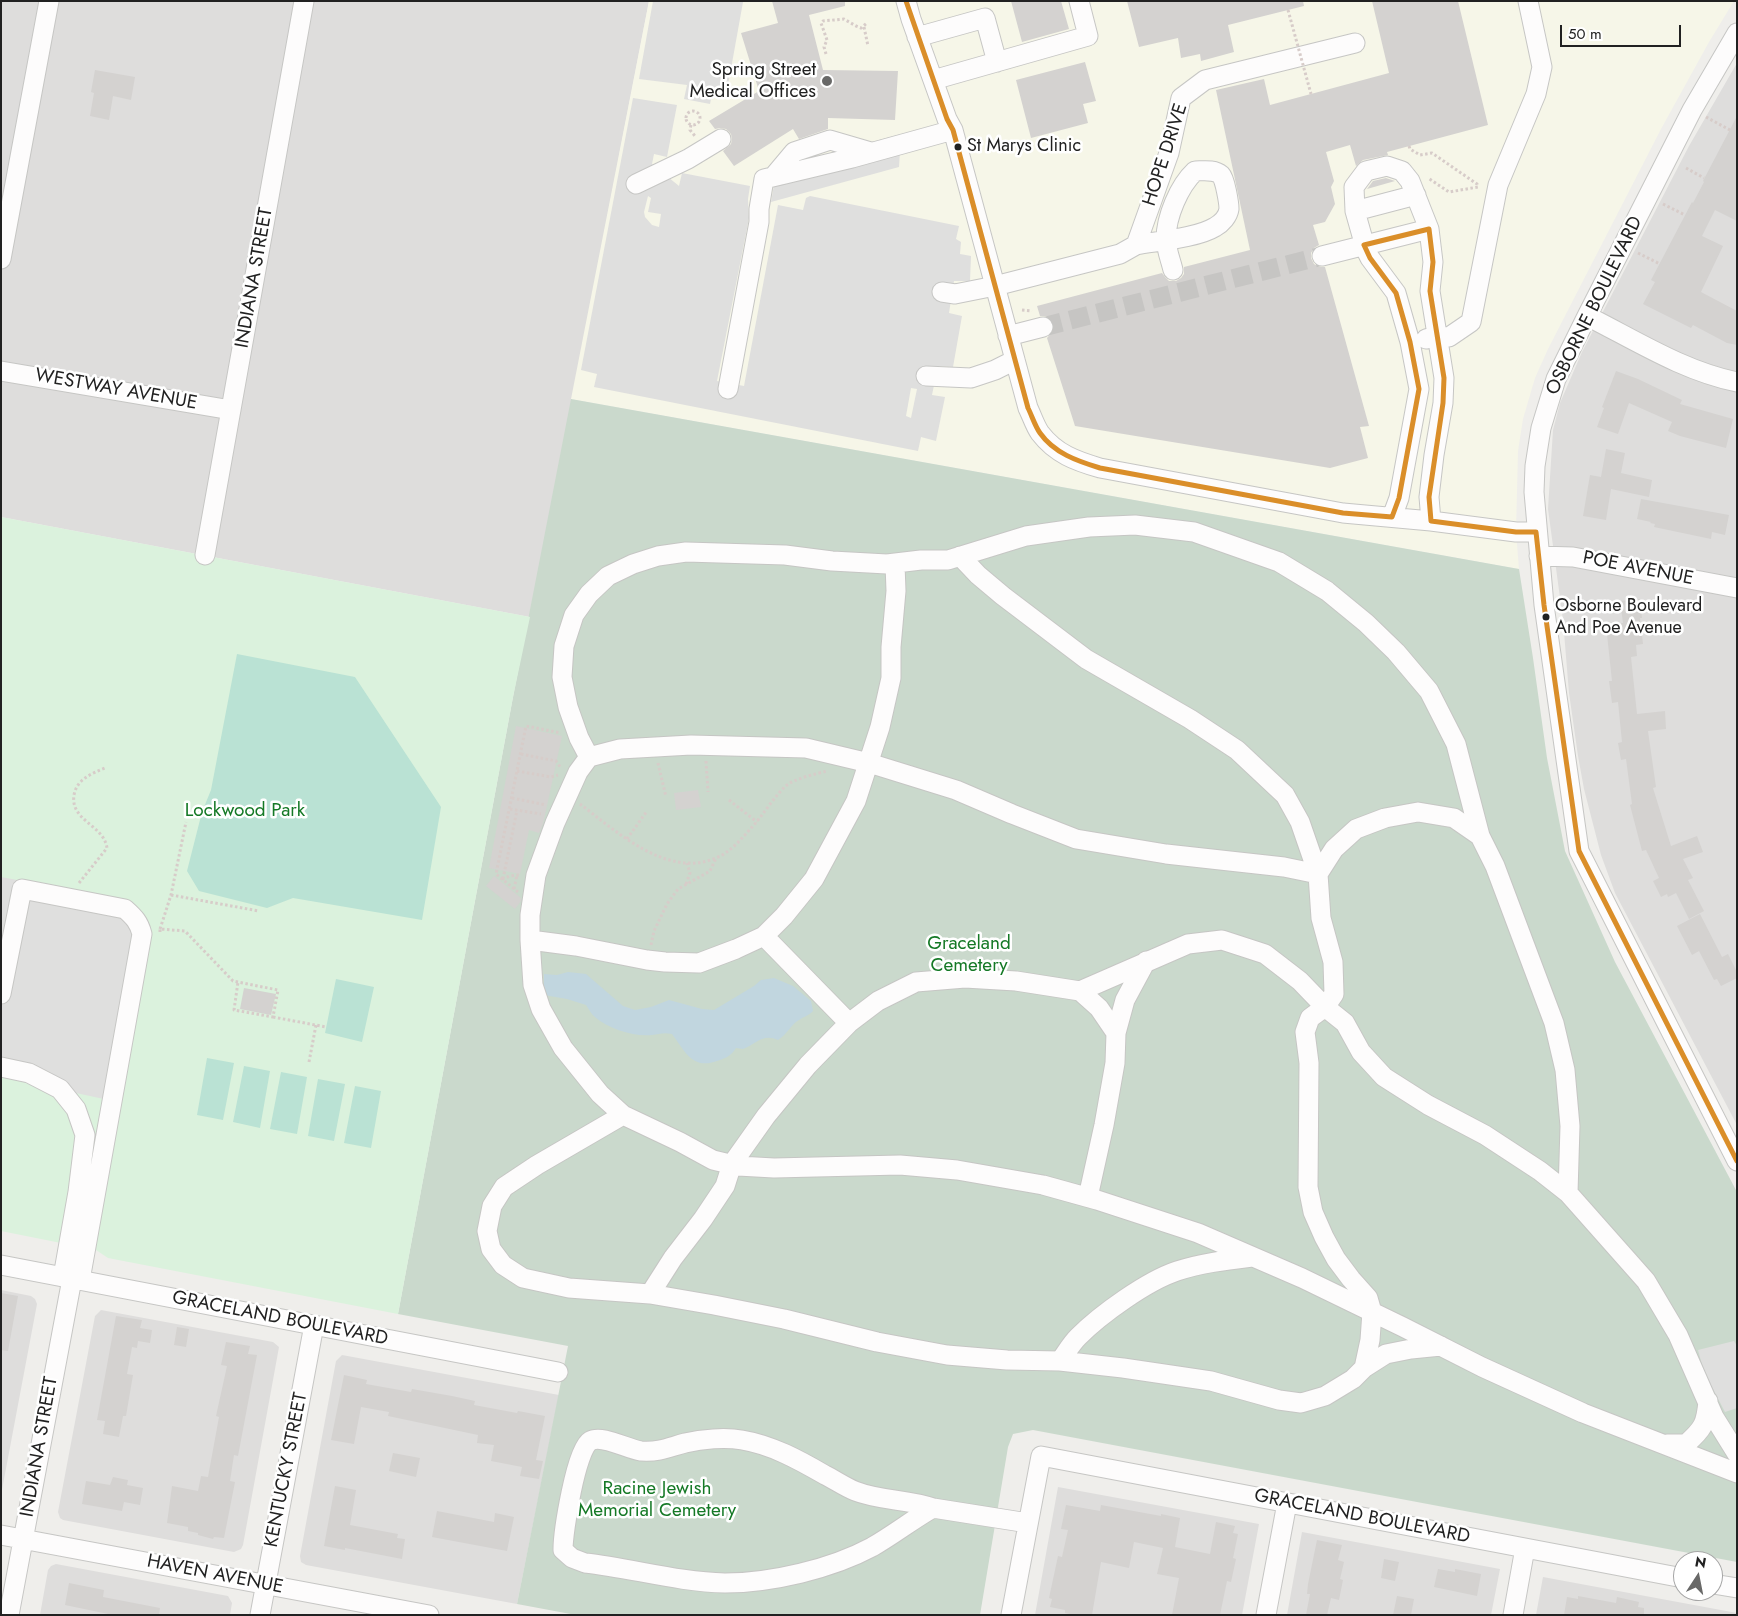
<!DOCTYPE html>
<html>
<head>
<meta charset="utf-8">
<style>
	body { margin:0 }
	#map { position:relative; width:1738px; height:1616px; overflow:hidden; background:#efeeeb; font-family:Jost,sans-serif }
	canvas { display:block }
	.frame { position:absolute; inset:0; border:2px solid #212121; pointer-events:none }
	.north { position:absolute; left:1673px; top:1551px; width:50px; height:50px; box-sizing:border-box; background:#fff; border:1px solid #a6a6a6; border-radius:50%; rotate:11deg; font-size:14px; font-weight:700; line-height:20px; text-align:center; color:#212121 }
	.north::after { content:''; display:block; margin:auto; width:18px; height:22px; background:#696968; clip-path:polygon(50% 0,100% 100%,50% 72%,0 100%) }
	.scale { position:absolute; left:1560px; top:25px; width:121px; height:22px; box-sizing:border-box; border:2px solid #212121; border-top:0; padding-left:6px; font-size:15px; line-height:18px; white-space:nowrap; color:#212121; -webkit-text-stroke:4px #fff; paint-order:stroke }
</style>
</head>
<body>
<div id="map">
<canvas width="1738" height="1616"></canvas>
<div class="frame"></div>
<div class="north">N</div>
<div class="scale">50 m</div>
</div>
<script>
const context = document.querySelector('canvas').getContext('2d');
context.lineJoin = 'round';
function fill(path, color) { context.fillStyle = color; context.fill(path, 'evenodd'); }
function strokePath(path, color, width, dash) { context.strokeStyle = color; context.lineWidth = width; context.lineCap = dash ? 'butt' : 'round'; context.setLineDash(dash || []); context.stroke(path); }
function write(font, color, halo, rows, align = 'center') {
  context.font = font + ' Jost,sans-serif'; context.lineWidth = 5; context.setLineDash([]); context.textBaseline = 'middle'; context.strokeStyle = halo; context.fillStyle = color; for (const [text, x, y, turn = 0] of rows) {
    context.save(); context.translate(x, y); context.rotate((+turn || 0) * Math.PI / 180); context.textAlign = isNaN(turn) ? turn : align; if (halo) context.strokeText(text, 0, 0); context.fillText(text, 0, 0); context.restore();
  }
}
fill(new Path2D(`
	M1,1H649L530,617L1,517Z
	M1737,63V1125L1615,893L1601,855L1584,789L1578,756L1569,693L1563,620L1548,509L1553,430L1560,403L1582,352L1689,146Z
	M1,1290L31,1296L35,1299L37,1304L1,1495Z
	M101,1310L273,1342L279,1347L243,1545L241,1549L234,1552L63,1520L60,1518L58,1512L95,1316Z
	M342,1355L559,1395L517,1604L306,1565L301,1562L300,1556L336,1361Z
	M1058,1487L1259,1524L1242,1615H1035Z
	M1302,1532L1500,1569L1491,1615H1287Z
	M56,1564L228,1596L232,1603L230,1615H40L48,1570L51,1566Z
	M1543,1577L1737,1613V1615H1536Z`), '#dedddc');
fill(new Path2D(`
	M649,1H1734L1709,42L1661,129L1548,349L1535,378L1523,419L1518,451L1516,532L1519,569L571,399Z`), '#f6f6e8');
fill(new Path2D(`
	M571,399L1519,569L1533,658L1547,758L1565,851L1615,962L1737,1192V1562L1033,1430L1013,1434L1008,1447L980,1615H576L517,1604L568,1346L398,1314L513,697Z`), '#cad9cc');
fill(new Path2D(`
	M1,517L530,617L513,697L398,1314L108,1258L96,1250L1,1231Z`), '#dbf2dd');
fill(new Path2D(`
	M237,654L355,677L441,807L422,920L293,898L267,908L199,891L187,871L202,812L211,790Z
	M336,979L374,987L362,1042L325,1033Z
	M207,1058L234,1063L223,1120L197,1115Z
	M244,1066L270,1071L260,1128L233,1122Z
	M281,1072L307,1077L297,1134L270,1129Z
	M318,1079L345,1084L334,1141L308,1136Z
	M355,1086L381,1091L371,1148L344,1143Z`), '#bae2d4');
fill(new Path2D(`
	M653,1L743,2L727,91L713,88L710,104L684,99L687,85L639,79Z
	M633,98L677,105L667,157L654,154L652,164L679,186L682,173L750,186L748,199L749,218L717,381L744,386L778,205L803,210L806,198L810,196L959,226L956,239L961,242L960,254L971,256L970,281H954L949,313L962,316L953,367L938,366L932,395L945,397L936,441L921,437L918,451L594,387L597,374L581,370ZM648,196L651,198L648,212L661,214L659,227L652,225L645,217L644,212ZM911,388L917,389L911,418L906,416Z
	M901,134L899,167L771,202L777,168Z
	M1,877L126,900L136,908L104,1099L1,1077Z
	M1734,1341L1737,1346V1408L1725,1412L1704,1372L1698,1350Z`), '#dfdfde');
fill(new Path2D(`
	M568,972L586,974L623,1006L635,1010L651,1007L669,1000L702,1009L714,1010L754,986L761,980L774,978L793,986L811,1001L813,1011C808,1016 805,1016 799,1020C790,1025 788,1034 778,1040C763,1033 756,1044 743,1049L736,1048C731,1056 726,1058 717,1061C692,1070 685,1051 672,1034C664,1032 659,1034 652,1035C634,1037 609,1029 595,1017C591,1014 589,1009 586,1005L567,999L544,995V974L557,975Z`), '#c1d6df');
fill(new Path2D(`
	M772,1H845V6L809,15L823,70L898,71L895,120L828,118V129L799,139L793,129L734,166L723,151L731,144L732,139L731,134L726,129L720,128L715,129L709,121L759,91L741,33L778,23Z
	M1011,1H1061L1069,29L1022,42Z
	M1127,1H1303L1304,6L1228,25L1234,52L1201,61L1200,54L1181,58L1178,38L1139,47Z
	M1372,1H1458L1488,125L1387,152L1388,155L1363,160L1356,166L1350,145L1326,152L1334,181L1331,187L1335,204L1325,222L1313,225L1319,245L1314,248L1311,253V258L1314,264L1319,267H1325L1369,426L1360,427L1368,458L1330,468L1075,426L1047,338L1054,330V324L1051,320L1046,316H1040L1037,306L1162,273L1165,277L1169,281H1176L1181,278L1184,274V267L1250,250L1216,90L1264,79L1270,105L1389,73Z
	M1085,62L1096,101L1083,104L1088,123L1031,138L1016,80Z
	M95,70L135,77L131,100L113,96L109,120L90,116L94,93L91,92Z
	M1737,116V221L1715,210L1702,236L1723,246L1701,292L1737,311V345L1727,343L1693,325L1691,328L1643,304L1655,282L1651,280L1692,202L1693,203L1704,182L1703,181Z
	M1386,178L1395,181L1367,189L1373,181Z
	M1616,371L1638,379L1682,400L1680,404L1733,419L1726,448L1680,436L1668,431L1672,422L1629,403L1618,434L1597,427L1604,408L1602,407Z
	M1606,449L1625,453L1621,473L1652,480L1649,497L1611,489L1606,520L1583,516L1590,475L1601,477Z
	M1641,499L1729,515L1725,535L1712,532L1711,539L1654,527L1655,524L1650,523L1651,522L1637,519Z
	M1640,599L1642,618H1640L1643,644L1636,645L1637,656L1631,657L1637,714L1665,711L1666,729L1648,731L1656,787L1653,788L1671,846L1697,836L1703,852L1683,859L1693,878L1688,880L1704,911L1689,919L1676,893L1668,897L1667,894L1661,897L1653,881L1659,878L1646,850L1642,851L1630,805L1632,804L1626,759L1621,760L1618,743L1622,742L1618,702L1612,703L1609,681H1612L1606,625L1623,623L1620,601Z
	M516,726L562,736L543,824L539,833L529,830L520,874L489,868Z
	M698,790L701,807L676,810L674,793Z
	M494,876L521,898V901L515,909L486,886Z
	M1700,914L1722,957L1728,954L1737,972V978L1721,986L1717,979L1714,980L1699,951L1692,955L1677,926Z
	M244,988L276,994L271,1015L240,1009Z
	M1,1293L18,1296L8,1351L1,1350Z
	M116,1316L142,1320L140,1328L152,1330L150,1343L138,1341L137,1348L132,1347L127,1374L133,1375L126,1416H123L119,1437L103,1434L105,1421L97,1420Z
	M177,1327L189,1329L186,1347L174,1345Z
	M226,1342L250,1346L248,1354L257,1355L238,1456L234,1455L230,1481L235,1482L224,1538L214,1537L213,1539L198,1535V1533L188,1531V1527L167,1523L172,1486L198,1491L201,1476L208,1477L219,1417L216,1416L227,1366L221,1365Z
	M344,1375L367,1380L366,1384L411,1392L412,1389L452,1396L475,1401L474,1405L517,1413L518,1411L545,1416L536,1460L543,1461L539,1479L520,1476L522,1467L491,1461L494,1445L477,1443L478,1435L388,1416L389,1412L361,1407L354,1444L331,1440Z
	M393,1453L420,1458L416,1477L389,1471Z
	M113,1477L128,1480L127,1485L143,1488L140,1505L124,1502L122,1511L82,1504L86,1481L110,1485Z
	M335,1486L356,1490L350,1525L398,1534L397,1538L405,1539L402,1559L345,1548V1550L324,1546Z
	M1066,1505L1100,1511L1101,1505L1161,1516V1514L1180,1518L1175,1547L1210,1554L1216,1522L1235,1526L1233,1533L1238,1534L1233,1558L1236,1559L1231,1582L1227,1581L1220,1615H1172L1179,1578L1157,1574L1163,1548L1134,1542L1129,1568L1101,1562L1092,1615H1074L1065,1613V1610L1050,1607L1052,1599L1049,1598L1058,1556L1062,1557L1068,1530L1061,1529Z
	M437,1511L494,1522L495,1513L514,1517L507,1551L432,1537Z
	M1317,1540L1342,1545L1338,1560L1344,1562L1340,1579L1343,1580L1339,1600L1331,1598L1327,1615H1306L1310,1594H1307L1308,1584Z
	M1384,1559L1399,1562L1395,1581L1381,1578Z
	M1438,1569L1455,1572V1569L1481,1574L1477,1596L1434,1587Z
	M69,1583L104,1590L103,1597L160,1608L159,1615H113L65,1605Z
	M1397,1596L1414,1599L1411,1615H1393Z
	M1578,1596L1616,1603L1617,1597L1639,1602L1638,1607L1644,1608V1615H1564L1567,1597L1578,1599Z`), '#d4d2d0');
strokePath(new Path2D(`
	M1043,327L1322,256`), '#c6c5c3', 19, [19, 9]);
const minor = new Path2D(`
	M906,1L911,19L947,119L953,130L1028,408C1032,416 1035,426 1040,433C1056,454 1076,461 1100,468L1343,513L1431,521L1516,532H1536
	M1737,33L1692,110L1587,316L1556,379L1541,428L1535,466L1534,492L1544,605L1579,851L1737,1161
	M917,37L985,18L997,62
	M933,80L1088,36L1079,1
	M773,177L794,152L830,140L871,152
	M636,184L688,159L721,139
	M1355,211L1416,195
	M1136,245C1158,241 1197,238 1215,227C1222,223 1228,216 1229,209C1229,203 1225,179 1221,175C1214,169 1203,171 1195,171C1179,186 1166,217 1166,239C1166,249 1171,261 1173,270
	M1322,256L1429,229
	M1,259L49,1
	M942,292L955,294L995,286L1120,254L1136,245L1169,153L1181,98L1205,80L1355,43
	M1587,316C1635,340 1683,371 1737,382
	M1008,336L1043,327
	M1426,339L1437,336L1449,337L1471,322L1498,185L1536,94L1542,67L1528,1
	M1,371L231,410
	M926,376L971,378L995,370L1015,360
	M728,389L759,222V209L764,179L852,158L953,130
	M1392,517L1399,498L1419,389L1410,342L1396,293L1370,258L1366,250L1355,211L1354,187L1366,171L1387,166L1402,171L1410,181L1429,229L1433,262L1430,291L1444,378L1443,403L1434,455L1429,497L1431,521
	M205,555L304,1
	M960,556L978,575L1003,596L1086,659L1190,719L1237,750L1285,795L1300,822L1318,874L1321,918L1333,962L1334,994L1325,1007L1310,1018L1305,1032L1309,1063L1308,1187L1313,1212L1324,1237L1336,1259L1351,1279L1368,1298L1372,1312L1370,1340L1364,1368
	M1539,556L1573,557L1737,588
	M589,757L579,738L568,707L562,677L564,646L574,615L589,594L608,576L633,564L658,556L686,552L785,555L832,561L887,564L921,560H948L1026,536L1089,527L1135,525L1194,532L1279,562L1327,591L1366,623L1396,652L1429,691L1456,744L1480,836
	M530,940L576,946L647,960L665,962L699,963L736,949L764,936L784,916L814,879L856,801L880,727L891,678V647L896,591L895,564
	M1080,991L1188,944L1222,940L1265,954L1300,981L1325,1007L1345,1023L1361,1052L1384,1077L1428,1105L1485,1135L1540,1171L1568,1193
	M1,994L22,889L125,909C134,917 139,922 142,934L80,1280
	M849,1023L878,1001L916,982L965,978L1016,981L1080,991L1099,1008L1116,1033L1115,1063L1104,1125L1088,1197
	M1116,1033L1125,1000L1146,961
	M1,1067L29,1073L60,1089L76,1109L85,1135L78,1192L63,1277
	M623,1115L537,1165L504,1187L492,1206L487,1231L491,1249L503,1265L523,1278L569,1288L650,1294L714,1305L784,1319L877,1342L947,1355L1007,1360L1060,1361L1123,1368L1211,1381L1279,1400L1301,1403L1325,1396L1353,1379L1364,1368L1386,1354L1411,1349L1441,1346
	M1,1265L558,1372
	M650,1294L673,1258L703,1219L725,1186L732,1164L766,1116L808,1065L849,1023L764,936
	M1060,1361C1066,1353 1071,1344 1078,1337C1101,1314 1147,1281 1177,1271C1201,1263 1227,1260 1252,1257
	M1667,1444H1686C1703,1429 1706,1424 1708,1401
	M1737,1454L1714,1417L1678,1335L1646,1281L1568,1193L1570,1126L1565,1070L1554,1023L1495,866L1480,836L1454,818L1418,812L1385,818L1356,829L1334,849L1318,874L1284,867L1166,854L1076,839L1012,814L956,790L869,763L806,748L691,745L620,749L589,757L578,772L555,823L536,875L530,915V940L533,985L541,1009L563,1048L600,1094L623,1115L680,1142L713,1160L738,1166L774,1168L900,1165L957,1170L1043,1185L1097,1200L1198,1233L1302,1278L1403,1327L1482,1367L1583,1413L1737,1473
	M933,1508C912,1520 893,1535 872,1547C831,1569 771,1583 725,1583C678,1582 631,1568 585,1563L572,1558L563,1550C563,1532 576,1449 590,1441C602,1434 627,1449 641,1451C660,1452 667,1448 685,1443C702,1439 725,1437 742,1440C772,1445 799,1460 825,1475C835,1480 845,1487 855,1491C880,1501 908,1499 933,1508L1028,1523
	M1,1535L429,1615
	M1713,1584L1737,1588
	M9,1615L72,1279
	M260,1615L314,1325
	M1011,1615L1041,1456L1683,1578
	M1266,1615L1287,1503
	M1513,1615L1525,1548`);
strokePath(minor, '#c6c6c4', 21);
strokePath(new Path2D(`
	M864,27L868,46
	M826,54L824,47L827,40L821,23L823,21L844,19L856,26L861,28L867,23
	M686 118a7 7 0 1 1 14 0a7 7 0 1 1-14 0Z
	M1706,117L1730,130
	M691,125L690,130L695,136
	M1409,146L1410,149L1420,155L1432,153L1477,184L1478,187L1449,192L1428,178
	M1686,168L1704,178
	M1663,204L1685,215
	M1638,253L1660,264
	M1022,310L1032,311
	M521,754L556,761L561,768
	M706,761L708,792
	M658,763L666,797
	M517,771L551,777L558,775
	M512,798L546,805
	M729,800L757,822
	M580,804C616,831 667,879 716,858C731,852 742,838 753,826C763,815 776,794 787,785C796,778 816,774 827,771
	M510,809L541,814
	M627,839L647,811
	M502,879L510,876L519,875
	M503,879L517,810
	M79,883L107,848C104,825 70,821 74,795C77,779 91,774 105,768
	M686,884L690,873L687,863
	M514,889L517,875
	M518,892L496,874L526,726L561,733
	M171,895L259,911
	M160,929L171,895L186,822
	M160,932V929L185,931L233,981L278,990L273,1017L234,1010L238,982
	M651,945L654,931L667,904L678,889L710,871L716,858
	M273,1017L326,1027
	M309,1062L316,1025`), '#d7ccc9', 3, [2.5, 2.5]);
strokePath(minor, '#fdfcfc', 19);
strokePath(new Path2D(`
	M1288,10L1311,94`), '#d7ccc9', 3, [2.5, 2.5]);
strokePath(new Path2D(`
	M906,1L947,119L953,130L1028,408C1032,416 1035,426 1040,433C1054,453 1077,461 1100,468L1343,513L1392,517L1399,498L1419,389L1410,342L1396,293L1370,258L1364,245L1429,229L1433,262L1430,291L1444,378L1443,403L1429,497L1431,521L1516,532H1536L1544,605L1579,851L1737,1161`), '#da8e29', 5);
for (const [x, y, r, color] of [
	[827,81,6,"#696968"],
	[958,147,4.5,"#212121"],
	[1546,617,4.5,"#212121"]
]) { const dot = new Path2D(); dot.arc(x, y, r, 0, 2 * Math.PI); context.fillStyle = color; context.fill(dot); strokePath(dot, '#fff', 2); }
write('18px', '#212121', '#fff', [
	["St Marys Clinic",967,147],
	["Osborne Boulevard",1555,607],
	["And Poe Avenue",1555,629]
], 'left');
write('19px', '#212121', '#fff', [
	["Spring Street",816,70],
	["Medical Offices",816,92]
], 'right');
write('19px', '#212121', '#fff', [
	["HOPE DRIVE",1166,155,-72],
	["INDIANA STREET",255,278,-80],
	["OSBORNE BOULEVARD",1595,306,-64],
	["WESTWAY AVENUE",116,390,10],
	["POE AVENUE",1638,569,11],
	["GRACELAND BOULEVARD",280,1319,11],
	["INDIANA STREET",40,1447,-80],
	["KENTUCKY STREET",287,1470,-79],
	["GRACELAND BOULEVARD",1362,1517,11],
	["HAVEN AVENUE",215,1575,11]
]);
write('19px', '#157926', '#fff', [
	["Lockwood Park",245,811],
	["Graceland",969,944],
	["Cemetery",969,966],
	["Racine Jewish",657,1489],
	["Memorial Cemetery",657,1511]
]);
</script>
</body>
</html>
